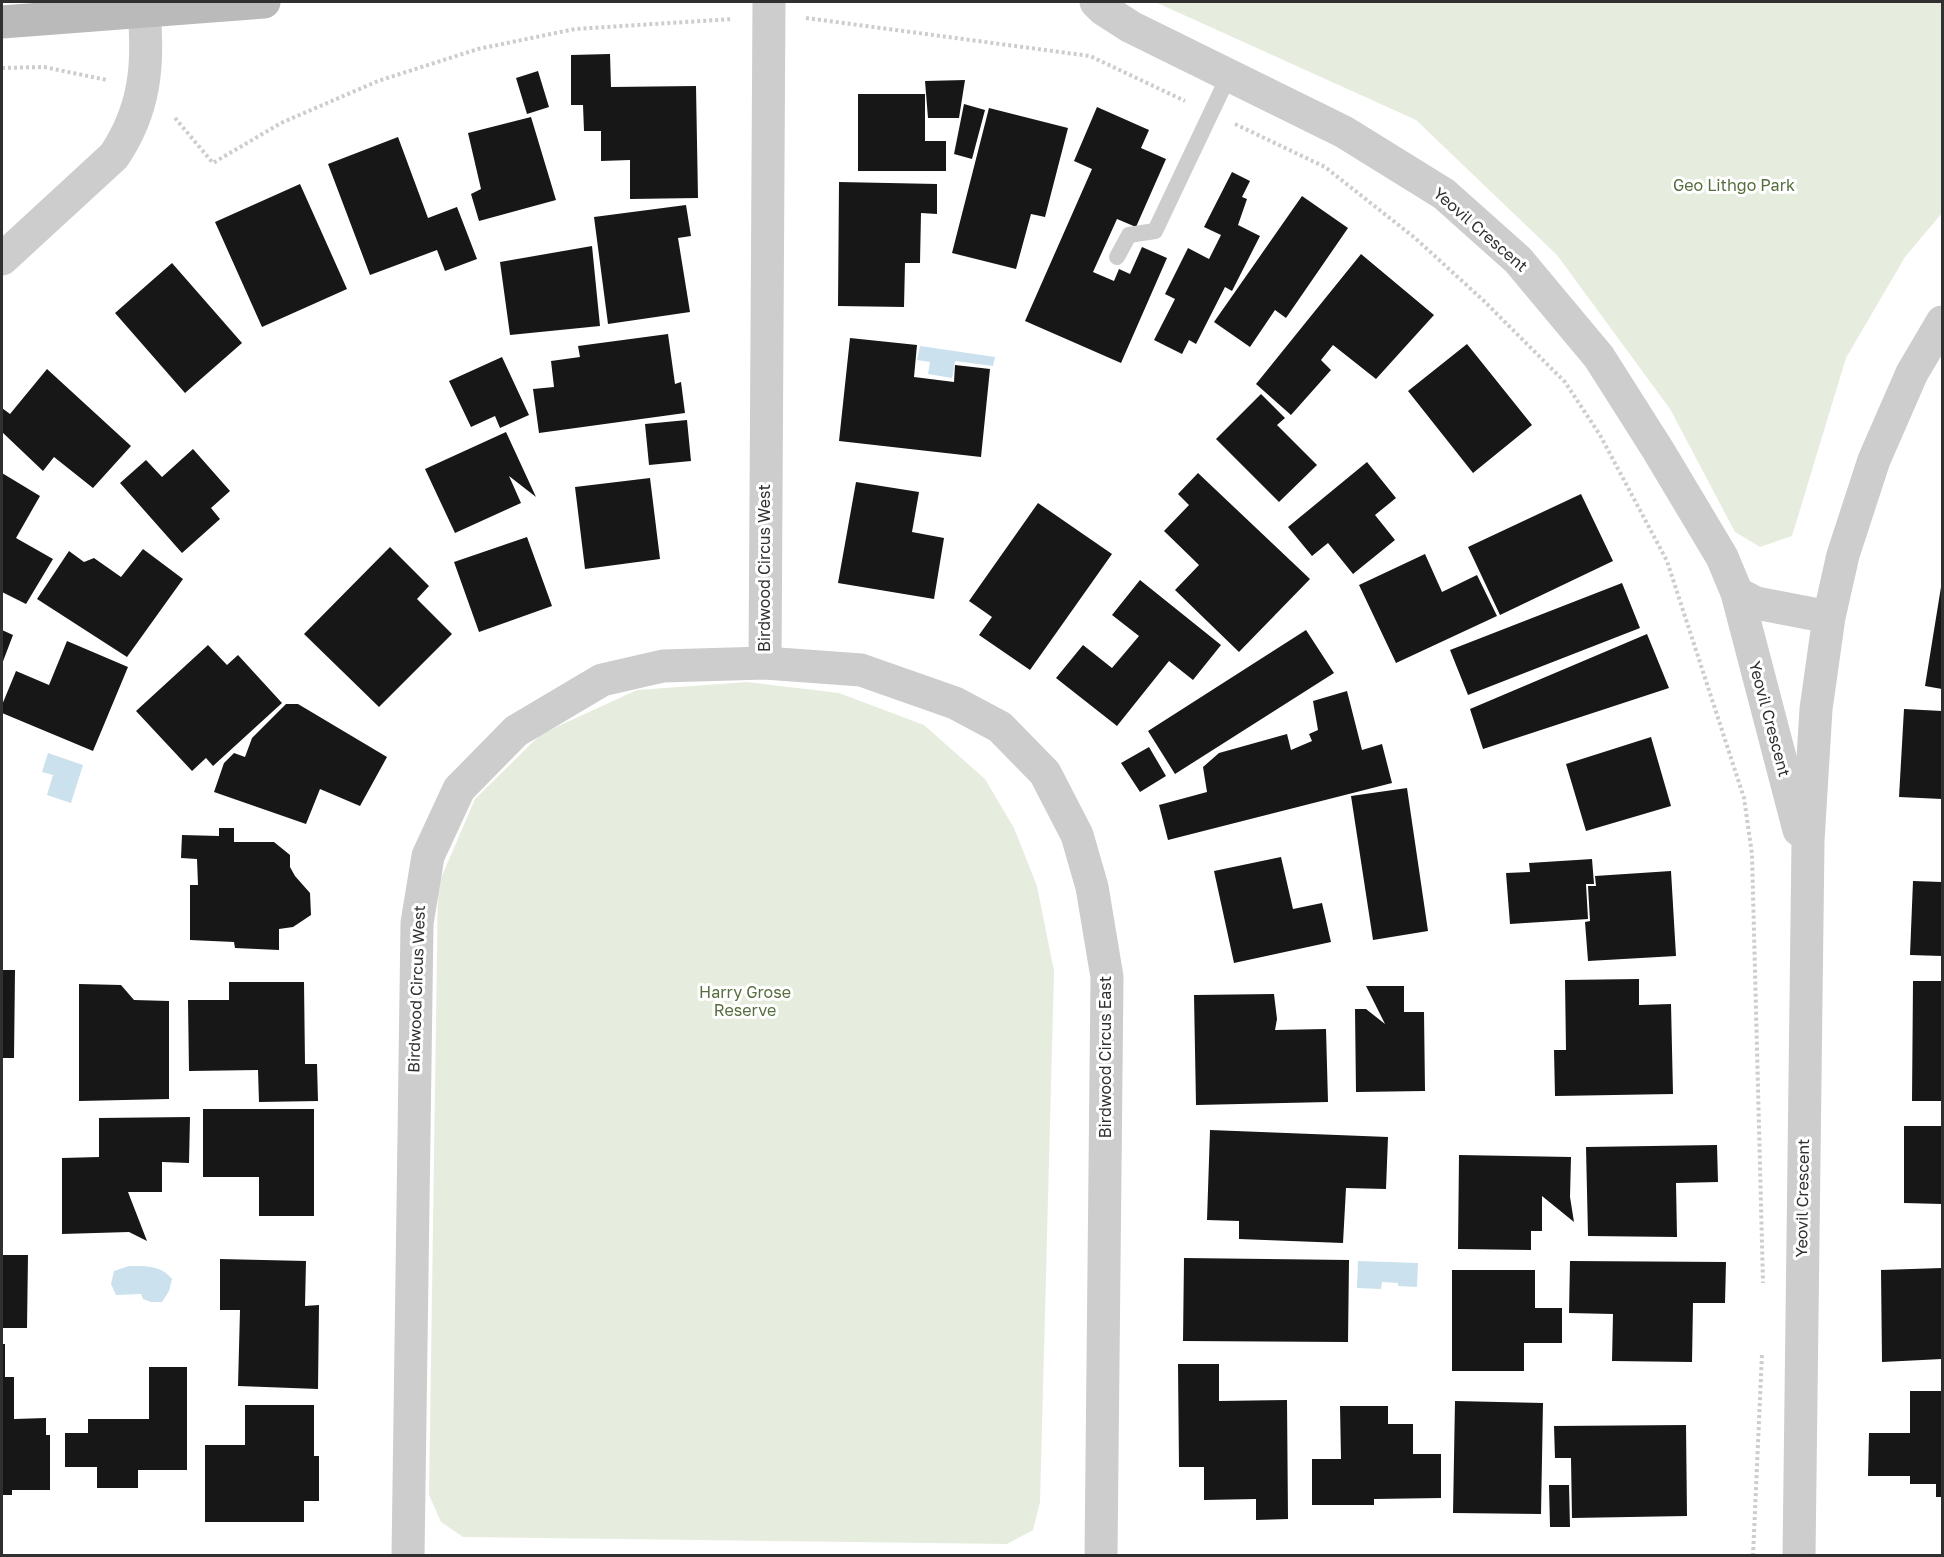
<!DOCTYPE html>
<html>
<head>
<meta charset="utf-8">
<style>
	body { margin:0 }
	#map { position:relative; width:1944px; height:1557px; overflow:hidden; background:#fff; font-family:"Golos Text",sans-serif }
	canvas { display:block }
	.frame { position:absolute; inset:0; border:3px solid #303030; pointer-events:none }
</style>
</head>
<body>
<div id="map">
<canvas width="1944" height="1557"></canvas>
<div class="frame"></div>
</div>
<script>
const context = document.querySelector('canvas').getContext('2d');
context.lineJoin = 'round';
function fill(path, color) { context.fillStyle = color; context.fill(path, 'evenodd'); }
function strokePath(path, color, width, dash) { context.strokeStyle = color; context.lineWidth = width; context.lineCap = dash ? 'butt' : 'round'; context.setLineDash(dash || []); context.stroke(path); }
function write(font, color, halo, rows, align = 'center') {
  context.font = font + ' "Golos Text",sans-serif'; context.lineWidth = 6; context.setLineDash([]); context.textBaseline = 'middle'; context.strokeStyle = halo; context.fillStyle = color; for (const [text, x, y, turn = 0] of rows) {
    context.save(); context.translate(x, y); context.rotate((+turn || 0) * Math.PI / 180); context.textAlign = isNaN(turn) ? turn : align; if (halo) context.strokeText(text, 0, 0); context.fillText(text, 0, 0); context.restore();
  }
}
fill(new Path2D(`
	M1155,2H1942V213L1905,257L1846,358L1792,536L1760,547L1735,532L1670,409L1557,255L1416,120Z
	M747,682L839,693L924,725L985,779L1014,828L1037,886L1054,971L1040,1502L1033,1530L1007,1544L463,1537L441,1522L429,1495L438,885L475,799L541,734L637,690Z`), '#e7edde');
fill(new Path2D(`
	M920,346L995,357L993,366L955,361L952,378L928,374L930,362L917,360Z
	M48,753L83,765L71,803L47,795L53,775L42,772Z
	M1358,1261L1418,1263L1417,1287L1398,1286V1283L1382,1282L1381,1289L1357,1288Z
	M129,1266C146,1266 161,1265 172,1279L169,1291L162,1302H151L143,1299L141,1294L116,1295L111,1284L114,1271Z`), '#cbe1ed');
fill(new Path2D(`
	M610,54L611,87L696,86L698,198L630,199V160L601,161V131H584L583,105H571V55Z
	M538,71L549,107L527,114L516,78Z
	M965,80L959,118H928L925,81Z
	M858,94H925V141H946V171H858Z
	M964,104L985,110L972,159L954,154Z
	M1097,107L1149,130L1141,148L1166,159L1136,227L1117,219L1093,272L1114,281L1119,269L1130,274L1142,247L1167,258L1121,363L1025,321L1092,169L1074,161Z
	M989,108L1068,128L1045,217L1031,214L1016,269L952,253Z
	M531,117L556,200L479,221L471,194L481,189L468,133Z
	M398,137L428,218L457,207L477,259L445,271L437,250L370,275L328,164Z
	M1232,172L1250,181L1242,197L1247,199L1238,225L1260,236L1232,291L1225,287L1196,344L1189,340L1182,354L1154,340L1175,299L1165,294L1188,248L1209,259L1221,235L1204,227Z
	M839,182L937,184V214L921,213L920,263H905L904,307L838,306Z
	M300,184L347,289L262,327L215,222Z
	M1302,196L1348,228L1286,318L1275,310L1250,347L1214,322Z
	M686,205L691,236L678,238L690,312L608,324L594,217Z
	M592,246L600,326L510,335L500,262Z
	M1361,254L1434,315L1376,379L1333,345L1321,360L1331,370L1291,415L1256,384Z
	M172,263L242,343L185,393L115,313Z
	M668,334L675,384L681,382L685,413L539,433L533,389L554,387L551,361L580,357L578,346Z
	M850,338L917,345L914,377L954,382L955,365L990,369L981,457L839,441Z
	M1467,344L1532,425L1473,473L1408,391Z
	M502,357L529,415L500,428L495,416L471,427L449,381Z
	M47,369L131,446L93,488L54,457L43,471L2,432V408L10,414Z
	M1261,394L1285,418L1277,425L1317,465L1279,502L1216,439Z
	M687,420L691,461L649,465L645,424Z
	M506,432L536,497L509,476L521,503L455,533L425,469Z
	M193,449L230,491L211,508L220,519L182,553L120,483L146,460L162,477Z
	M1367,462L1396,498L1375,515L1395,540L1353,574L1328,543L1312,556L1288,527Z
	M2,473L40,496L16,538L53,559L26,604L2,592Z
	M1198,473L1310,579L1239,652L1175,590L1199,565L1164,531L1189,505L1178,494Z
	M650,478L660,559L585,569L575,487Z
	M856,482L919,492L912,532L944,538L934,599L838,583Z
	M1581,494L1613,561L1500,615L1468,547Z
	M1038,503L1112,554L1030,670L979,635L992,617L969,601Z
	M527,537L552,606L479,632L454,562Z
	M390,547L429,586L417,599L452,634L379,707L304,634Z
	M143,549L183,579L127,657L37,599L69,551L84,562L94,558L121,577Z
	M1425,554L1442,592L1477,575L1497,616L1396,663L1359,585Z
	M1140,580L1221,645L1193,680L1169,661L1117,726L1056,678L1083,645L1112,668L1139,636L1112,615Z
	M1622,583L1640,628L1468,695L1450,650Z
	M1941,587H1942V689L1925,686Z
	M2,630L13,635L2,664Z
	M1306,630L1334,673L1175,774L1148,731Z
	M1647,634L1669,688L1483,749L1470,709Z
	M67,641L128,667L93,751L2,713V705L16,671L49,685Z
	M208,645L227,665L238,655L282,703L213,766L206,758L192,771L136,711Z
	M1347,691L1362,750L1382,744L1392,783L1168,840L1159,805L1207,792L1203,767L1219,753L1287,734L1291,750L1312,741L1309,734L1318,730L1313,701Z
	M286,704H298L387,757L360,806L320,789L306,824L214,792L224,763L234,753L245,757L252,738Z
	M1904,709L1942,711V799L1899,797Z
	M1651,737L1671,806L1586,831L1566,764Z
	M1149,747L1166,776L1140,792L1121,763Z
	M1407,788L1428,931L1373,940L1351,796Z
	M219,828H234V842H274L290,855V867L295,876L310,893L311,915L293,927L279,929V950L235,948L234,942L190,940V885H198L197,859L181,858L182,835L219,836Z
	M1281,857L1293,909L1322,903L1331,942L1234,963L1214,871Z
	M1592,859L1594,884H1586L1588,919L1510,924L1506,873L1530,872L1529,863Z
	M1671,871L1676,956L1588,961L1585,922L1590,921L1588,886H1596L1595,876Z
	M1913,881L1942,882V956L1910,955Z
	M2,970H15L14,1058H2Z
	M1639,979V1005L1671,1004L1673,1094L1555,1096L1554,1050H1566L1565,980Z
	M1913,981H1942V1101H1912Z
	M229,982H304L305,1064H317L318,1101L259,1102L258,1070L189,1071L188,1000H229Z
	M79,984L121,985L134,1000L169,1001V1099L79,1101Z
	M1366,986H1404V1012H1424L1425,1091L1356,1092L1355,1009H1366L1385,1024Z
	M1274,994L1277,1019L1275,1030L1326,1029L1328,1102L1196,1105L1194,995Z
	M203,1109H314V1216H259V1177H203Z
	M190,1117L189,1163L162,1162V1192H128L147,1241L129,1232L62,1234V1158L99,1157V1118Z
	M1904,1126H1942V1204L1904,1203Z
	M1210,1130L1388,1137L1386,1189L1346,1188L1343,1243L1239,1239V1221L1207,1220Z
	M1717,1145L1718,1182L1676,1183L1677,1237L1588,1236L1586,1147Z
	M1459,1155L1571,1157L1570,1197L1574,1222L1542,1196V1231H1531V1250L1458,1249Z
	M2,1255H28L27,1328H2Z
	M1184,1258L1349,1260L1348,1342L1183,1341Z
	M220,1259L306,1261L305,1306L319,1305L318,1389L238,1386L240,1310H220Z
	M1570,1261L1726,1262L1725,1303H1693L1692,1362L1612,1361L1613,1314L1569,1313Z
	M1942,1268V1359L1882,1362L1881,1270Z
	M1452,1270H1535V1308H1562V1343H1524V1371H1452Z
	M2,1344H5V1377H14V1419L46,1418V1435H50V1490H12V1495H2Z
	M1178,1364H1219V1401L1287,1400L1288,1519L1256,1520V1499L1204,1500V1467H1179Z
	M149,1367H187V1470H138V1488H97V1467H65V1433H88V1419H149Z
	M1910,1391H1942V1497H1936V1484H1910V1476H1868L1869,1433H1910Z
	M1455,1401L1543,1403L1541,1514L1453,1513Z
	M245,1405H314V1456H319V1501H304V1522H205V1445H245Z
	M1340,1406H1388V1424H1413V1454H1441V1498L1374,1499V1505H1312V1459H1341Z
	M1686,1425L1687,1516L1572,1518L1571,1458H1555L1554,1426Z
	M1549,1485H1569L1570,1527H1550Z`), '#171717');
strokePath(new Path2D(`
	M806,18L1090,56L1185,101
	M2,68L44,67L107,80
	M175,118L213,163L281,123L378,81L478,49L575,29L733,19
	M1235,124L1325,167L1415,238L1484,301L1565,382L1600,435L1667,561L1744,798L1752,854L1763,1283
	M1753,1556L1762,1354`), '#cdcdcd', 4, [3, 3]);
strokePath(new Path2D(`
	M1117,257L1129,235L1155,231L1229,75`), '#cdcdcd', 16);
strokePath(new Path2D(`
	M1096,2L1103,9L1131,27L1344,132L1444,194L1518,260L1599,357L1658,450L1722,557L1737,593L1756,603L1829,617
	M2,259L114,156C145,110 149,65 144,11
	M1737,593L1799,830
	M765,663L769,2
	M408,1556L417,923L428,856L459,789L516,731L602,680L663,666L765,663L861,670L955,703L1000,727L1045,773L1077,835L1092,887L1107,977L1101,1556
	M1799,1556L1808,841L1816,709L1829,617L1843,555L1874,460L1912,373L1942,322`), '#cdcdcd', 33);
strokePath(new Path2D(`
	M2,22L264,2`), '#bababa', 33);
write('16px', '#566d3d', '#fff', [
	["Geo Lithgo Park",1734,186],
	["Harry Grose",745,993],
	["Reserve",745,1011]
]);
write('16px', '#303030', '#fff', [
	["Yeovil Crescent",1480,230,41],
	["Birdwood Circus West",765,568,-90],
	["Yeovil Crescent",1769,719,75],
	["Birdwood Circus West",417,989,-88],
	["Birdwood Circus East",1106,1057,-90],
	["Yeovil Crescent",1803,1198,-89]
]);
</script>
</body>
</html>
